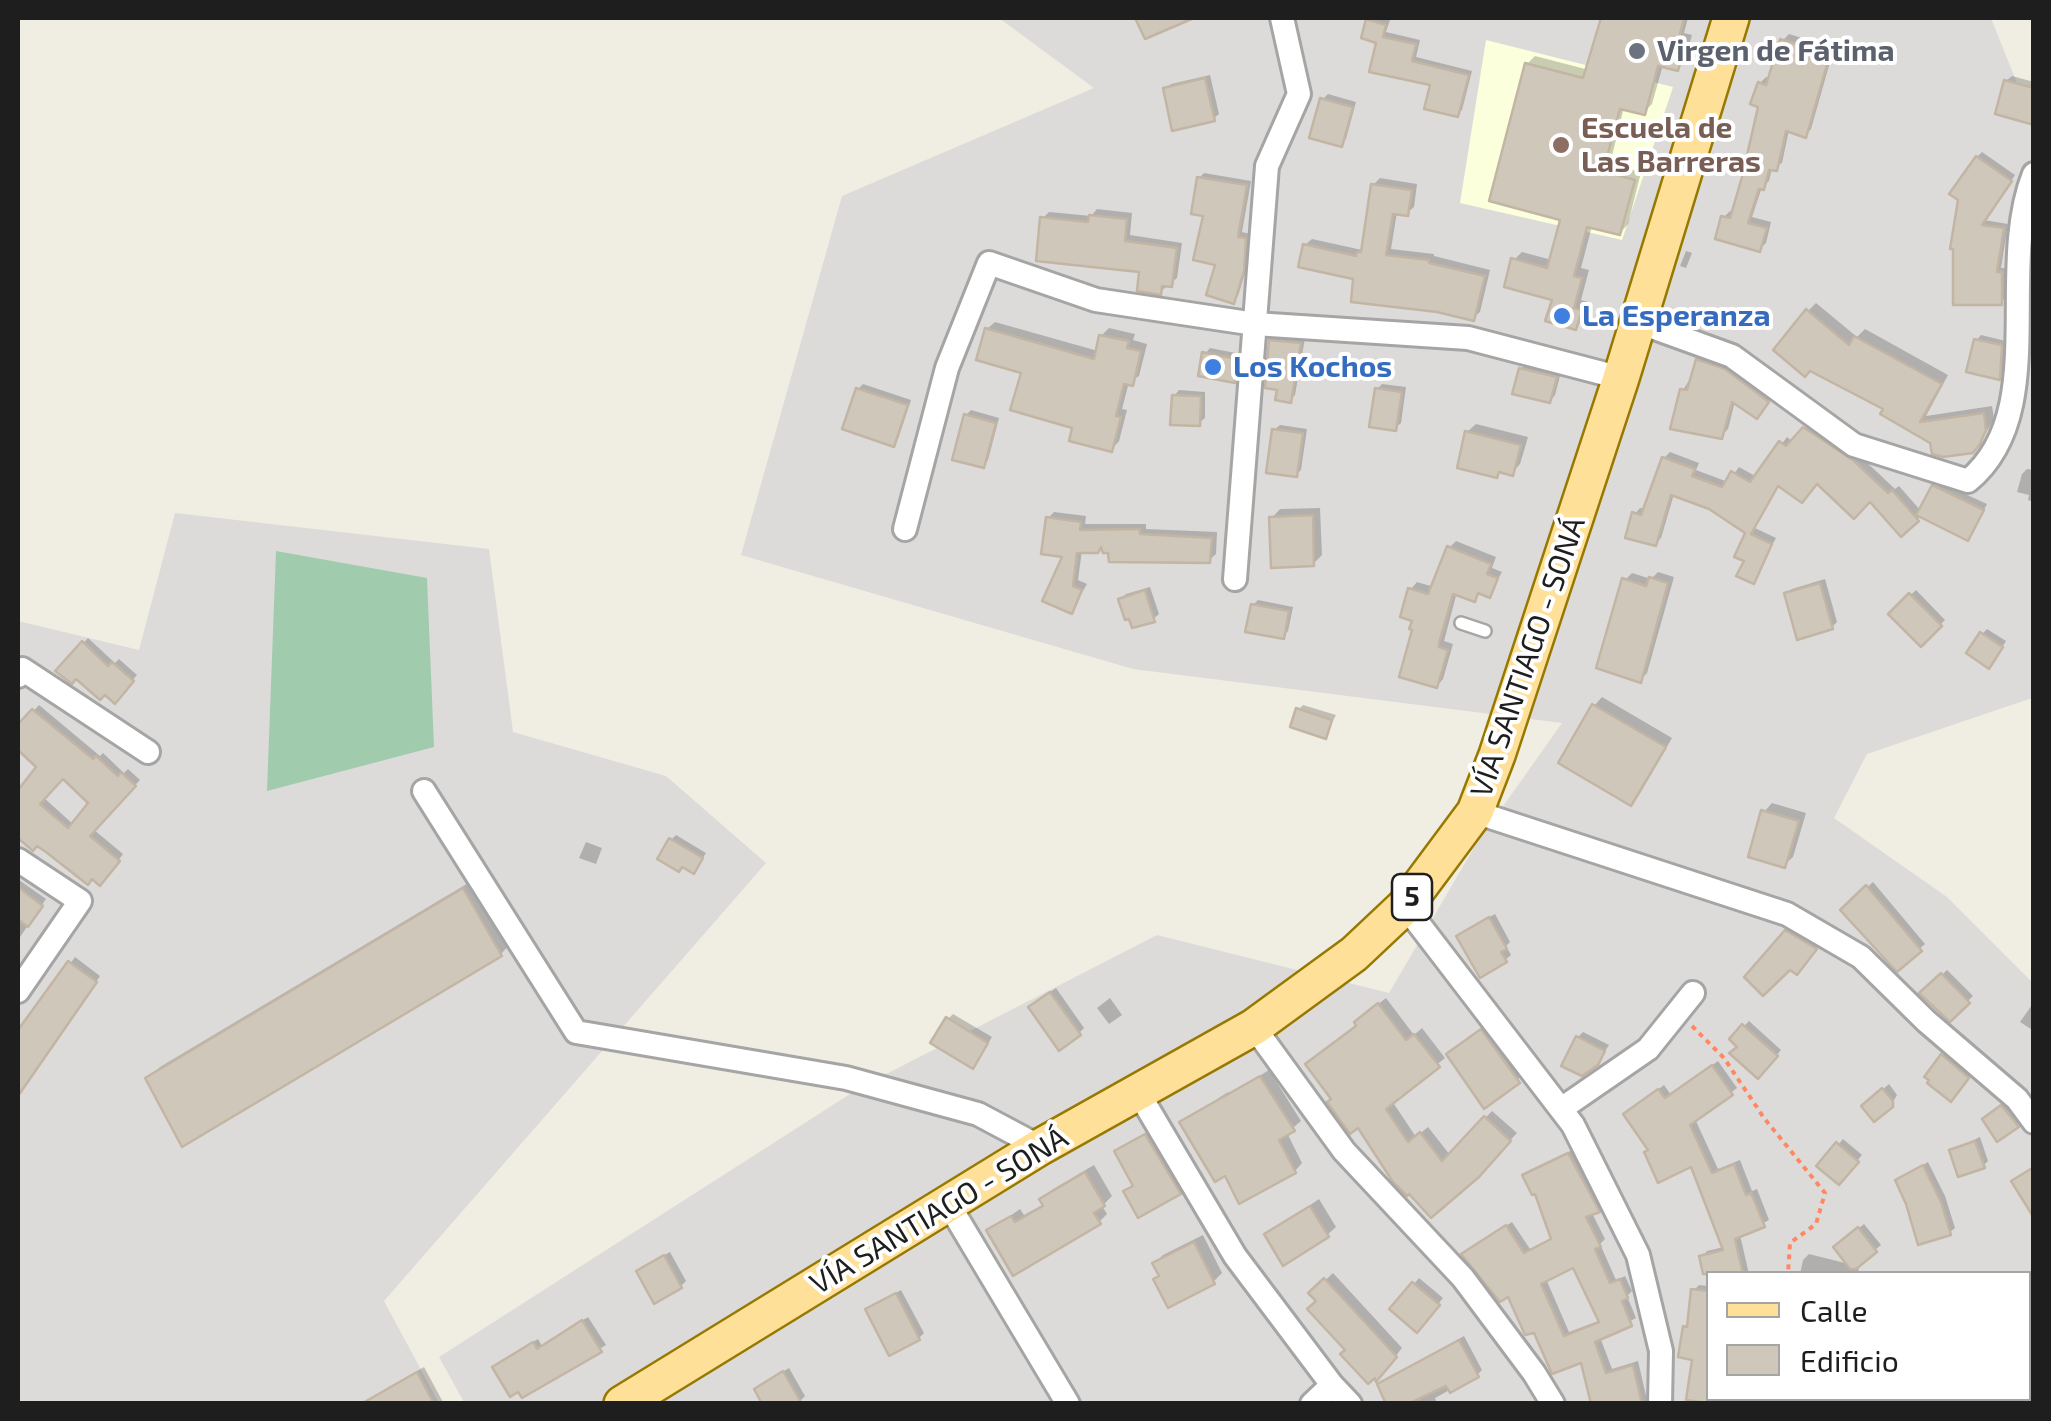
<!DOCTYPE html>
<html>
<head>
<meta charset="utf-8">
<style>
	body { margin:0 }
	#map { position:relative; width:2051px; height:1421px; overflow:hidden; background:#f0ede2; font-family:"Exo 2",sans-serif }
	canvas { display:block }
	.frame { position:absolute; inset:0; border:20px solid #1e1e1e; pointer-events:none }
	.legend { position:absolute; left:1706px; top:1271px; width:325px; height:130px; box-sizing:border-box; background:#fff; border:2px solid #a5a5a5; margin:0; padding:12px 18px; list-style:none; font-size:30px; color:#1e1e1e }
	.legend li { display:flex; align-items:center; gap:20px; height:50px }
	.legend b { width:50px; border:2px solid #a5a5a5 }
</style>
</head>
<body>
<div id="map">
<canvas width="2051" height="1421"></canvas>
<div class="frame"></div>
<ul class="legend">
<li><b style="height:12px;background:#ffe098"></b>Calle</li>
<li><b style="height:28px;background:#d0c7bb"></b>Edificio</li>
</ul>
</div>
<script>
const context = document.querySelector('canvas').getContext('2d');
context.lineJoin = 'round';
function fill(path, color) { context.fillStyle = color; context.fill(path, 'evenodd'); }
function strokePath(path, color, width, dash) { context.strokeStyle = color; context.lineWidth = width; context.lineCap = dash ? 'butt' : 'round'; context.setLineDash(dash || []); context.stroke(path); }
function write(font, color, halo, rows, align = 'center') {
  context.font = font + ' "Exo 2",sans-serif'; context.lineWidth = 8; context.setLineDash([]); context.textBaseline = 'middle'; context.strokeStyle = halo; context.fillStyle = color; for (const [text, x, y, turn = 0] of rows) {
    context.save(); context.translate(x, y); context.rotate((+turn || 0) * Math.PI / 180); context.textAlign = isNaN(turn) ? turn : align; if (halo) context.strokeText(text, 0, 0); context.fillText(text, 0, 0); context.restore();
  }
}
fill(new Path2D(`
	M999,18H1991L2033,123V693L2032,698L1867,754L1834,818L1947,897L2033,983V1291L2029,1293L2028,1274H1708V1398H1924L1926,1403L465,1404L439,1357L861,1087L1157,935L1389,993L1475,846L1562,723L1133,669L741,555L842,196L1094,88Z
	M175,513L489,549L513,732L666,776L766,863L384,1301L439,1403L18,1404V621L139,650Z`), '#dcdbda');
fill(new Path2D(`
	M1486,40L1673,87L1622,240L1460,203Z`), '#fbffdc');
fill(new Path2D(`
	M276,551L427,578L434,747L267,791Z`), '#a1cbad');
fill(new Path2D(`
	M1371,18L1390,20L1386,32L1420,40L1416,57L1472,71L1462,110L1458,114L1433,84L1379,41L1368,21Z
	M1603,18H1688L1684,33L1692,35L1685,60L1677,69L1663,65L1652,104L1644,112L1624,107L1610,164L1641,172L1628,224L1620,233L1592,226L1581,268L1589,270L1581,300L1588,302L1584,319L1575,327L1555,298L1514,260L1522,252L1552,260L1563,218L1527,64L1535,56L1589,70Z
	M1789,34L1834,48L1811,129L1805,135L1789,130L1782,163L1772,168L1769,181L1762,187L1752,217L1771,222L1766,243L1760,249L1724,217L1730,211L1734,212L1761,106L1760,83L1766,77L1771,79L1783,40Z
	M1210,75L1219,114L1213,119L1165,89L1171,84Z
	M2012,76L2034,82V119L2006,81Z
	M1328,94L1356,102L1346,139L1341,144L1323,99Z
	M1982,152L2015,175L1984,220L2008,224L2001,268H2006V297L2001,302L1956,247L1977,157Z
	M1204,173L1251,181L1242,232L1250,234L1248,264L1238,296L1233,301L1218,263L1199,178Z
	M1380,178L1417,184L1414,207L1407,213L1397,212L1391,249L1434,254V256L1490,270L1480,312L1473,318L1356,277L1305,245L1312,239L1362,250L1373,185Z
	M1097,209L1132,213L1130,235L1182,243L1177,278L1160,292L1142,269L1043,218L1049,212L1091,216Z
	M1686,251L1692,253L1686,268L1680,266Z
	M1816,303L1857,337L1865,329L1948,375L1926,416L1992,406L1994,419L1981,441H1933L1886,408L1808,311Z
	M995,322L1098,351L1101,336L1109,328L1135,334L1133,340L1147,344L1139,376L1129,382L1122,409L1127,410L1119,441L1112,449L1075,427L1024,372L987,329Z
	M1981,335L2006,341L2004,372L1999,377L1976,341Z
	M1276,336L1305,338L1295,395L1290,400L1271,341Z
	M1210,348L1241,354L1239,375L1234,381L1205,354Z
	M1706,354L1732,363L1774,394L1763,409L1735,401L1728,429L1721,436L1683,390Z
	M1526,364L1561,372L1555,395L1550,401L1521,369Z
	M863,384L911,400L898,439L893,444L858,389Z
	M1382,384L1406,387L1401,423L1395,428L1377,389Z
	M1179,390L1205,392V418L1199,423L1174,396Z
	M971,410L999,418L988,460L983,465L966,415Z
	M1811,423L1859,455L1895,489L1899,486L1921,511L1939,482L1987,504L1972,533L1967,538L1922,515L1902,534L1870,498L1817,481L1780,484L1755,528L1776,538L1753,581L1747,560L1748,532L1710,507L1674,494L1661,538L1655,544L1635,514L1640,508L1646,509L1664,458L1670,452L1699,463L1696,470L1728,482L1739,467L1757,477L1787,437L1793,442Z
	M1476,424L1528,437L1520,464L1512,473L1501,470L1496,475L1467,432Z
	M1280,425L1307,429L1301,470L1296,475L1274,430Z
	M2027,469L2034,470V502L2028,500L2029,495L2017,492L2022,474Z
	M1320,508L1322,555L1313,564L1272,518L1280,509Z
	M1054,512L1086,516L1085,524H1146V529L1217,532L1216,554L1209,560L1111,550L1103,545L1082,550L1078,580L1087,584L1071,611L1065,555L1048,518Z
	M1456,541L1496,557L1492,568L1502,572L1489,595L1481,591L1474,599L1457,592L1444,641L1453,644L1443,679L1437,686L1415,629L1411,589L1417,582L1434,587L1449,548Z
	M1658,572L1674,577L1647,673L1640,680L1625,580L1632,573L1651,579Z
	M1825,579L1837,622L1832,627L1786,594L1792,589Z
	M1150,587L1159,614L1153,619L1121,599L1126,594Z
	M1916,590L1945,620L1921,644L1891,614Z
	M1258,600L1293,607L1288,631L1283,637L1253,605Z
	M1987,629L2006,641L1994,660L1982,634Z
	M88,638L115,663L119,659L137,675L115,700L76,676L59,670Z
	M1602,697L1672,738L1639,795L1631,803L1594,706Z
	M39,705L100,756L103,753L124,773L128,769L140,780L93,829L123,854L105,878L37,843L33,847L18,834V784L23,788L39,767L18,746V728ZM63,776L91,803L74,825L43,797Z
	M1303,705L1336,715L1325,736L1298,710Z
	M1772,803L1806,813L1793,857L1784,865L1764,812Z
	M676,835L706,853L694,871L671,840Z
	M586,842L602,848L596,864L579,858Z
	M475,879L512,942L501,954L149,1078L160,1067Z
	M19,880L46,899L18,940V881Z
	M1873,882L1925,944L1898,968L1843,910Z
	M1495,914L1510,942L1506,946L1511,955L1505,960L1464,931Z
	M1792,926L1820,943L1802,967L1747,977Z
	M75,957L100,976L18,1094V1037Z
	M1947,970L1973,996L1950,1018L1923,993Z
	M1056,988L1084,1028L1079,1033L1036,1002Z
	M1110,998L1122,1015L1109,1024L1097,1008Z
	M1386,998L1414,1035L1422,1028L1445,1058L1392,1101L1416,1137L1428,1127L1450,1155L1492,1111L1517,1133L1477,1175L1382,1163L1359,1025L1364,1015Z
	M2034,1002V1031L2020,1022Z
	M953,1014L992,1037L977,1061L948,1019Z
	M1749,1021L1781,1050L1758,1076L1732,1039Z
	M1490,1023L1527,1072L1485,1105L1457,1046Z
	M1583,1032L1609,1045L1597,1063L1578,1037Z
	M1948,1051L1972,1071L1956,1093L1928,1076Z
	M1718,1061L1737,1088L1695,1119L1718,1169L1740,1160L1752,1191L1757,1189L1769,1220L1740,1235L1749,1274H1708V1398H1749L1744,1404H1705L1685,1327L1690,1323L1693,1291L1699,1285L1708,1286L1702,1257L1707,1251L1724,1247L1693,1164L1650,1149L1632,1109L1664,1085L1671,1095Z
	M1269,1070L1301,1121L1287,1133L1302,1163L1295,1171L1240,1200L1226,1173L1182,1122L1228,1092L1229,1095Z
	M1889,1084L1897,1095L1891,1105L1869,1101Z
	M2008,1102L2022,1120L1998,1138L1990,1114Z
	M1151,1130L1185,1187L1180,1192L1126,1191L1135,1184L1117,1152Z
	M1980,1137L1988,1161L1983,1166L1952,1150Z
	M1843,1139L1862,1155L1844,1177L1820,1166Z
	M1574,1149L1604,1205L1592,1213L1605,1239L1600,1244L1616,1280L1625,1276L1632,1291L1627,1296L1636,1318L1600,1337L1612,1369L1638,1361L1648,1404H1593L1583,1359L1535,1330L1510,1294L1470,1249L1512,1222L1530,1249L1553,1237L1537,1190L1525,1175ZM1574,1265L1601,1320L1569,1332L1546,1279Z
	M1928,1162L1945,1196L1955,1228L1949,1233L1898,1180Z
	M1094,1165L1112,1196L1102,1206L1107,1214L1099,1222L989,1231L1020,1209L1024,1215L1044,1204L1042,1200L1050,1191Z
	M1319,1199L1336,1227L1327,1235H1267Z
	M1864,1224L1881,1245L1858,1264L1859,1274H1800L1803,1260L1809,1254L1849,1264L1842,1242Z
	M1203,1235L1222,1273L1213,1282L1161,1275L1155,1263L1163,1255Z
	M670,1252L686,1281L681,1286L644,1267Z
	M1333,1273L1402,1348L1383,1372L1348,1350L1312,1293Z
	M1419,1278L1443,1298L1422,1324L1393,1309Z
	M901,1290L924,1333L919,1338L868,1310Z
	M588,1317L606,1345L523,1395L500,1362L538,1339L542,1346Z
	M1464,1336L1482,1370L1477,1375L1435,1398L1437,1404H1388L1386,1380Z
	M424,1367L444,1404H387L382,1394L389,1387Z
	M789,1368L805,1396L800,1401L762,1384Z
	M1817,1398H1855V1404H1816Z`), '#0003');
const building = new Path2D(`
	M1135,18H1194L1145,39Z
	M1601,18H1684L1678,41L1686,43L1678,71L1658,66L1645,115L1620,109L1603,171L1635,180L1620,235L1587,227L1574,276L1582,278L1574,308L1582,310L1576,330L1545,321L1552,300L1504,287L1511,258L1547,268L1560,220L1489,201L1525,63L1583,78Z
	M1366,19L1386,25L1383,37L1416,44L1412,61L1469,75L1458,117L1424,109L1430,85L1369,72L1376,43L1361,38Z
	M1780,39L1830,54L1806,138L1786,131L1777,171L1769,170L1764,190L1759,189L1748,223L1767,228L1760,252L1715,239L1721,216L1730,218L1742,177L1758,107L1750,104L1758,82L1766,85Z
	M1205,78L1215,121L1172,131L1163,88Z
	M2004,80L2034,88V125L1995,114Z
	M1320,98L1353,107L1342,147L1309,138Z
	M1976,156L2012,181L1982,225L2004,228L1997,272H2002V305H1953V249H1950L1958,200L1949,194Z
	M1197,177L1247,185L1238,237L1246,238L1244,271L1234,304L1206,295L1215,265L1193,260L1203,216L1191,214Z
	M1371,184L1412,190L1408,216L1393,214L1386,255L1429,260V263L1485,276L1474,321L1437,312L1351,302L1353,279L1298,267L1303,244L1356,256L1357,252H1361Z
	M1089,215L1127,219L1125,241L1177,248L1172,287L1162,286L1161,295L1137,291L1139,272L1036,261L1040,217L1088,222Z
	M1806,309L1849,345L1854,336L1942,384L1920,422L1984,413L1986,430L1980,444L1973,453L1943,457L1932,454L1930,443L1880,414L1883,409L1810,371L1805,377L1773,350Z
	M985,328L1094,359L1099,335L1129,341L1127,348L1141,351L1133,386L1124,384L1116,416L1121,417L1112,452L1069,441L1072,428L1010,410L1021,373L976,360Z
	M1974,339L2002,345L2000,380L1966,372Z
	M1269,340L1301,343L1291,403L1275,400L1277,390L1265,388Z
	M1202,352L1237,359L1235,383L1198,376Z
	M1696,359L1725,369L1769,402L1757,419L1732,402L1722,439L1670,429L1680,389L1687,390Z
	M1519,368L1557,377L1550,403L1512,394Z
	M856,388L908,405L894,447L842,429Z
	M1375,388L1402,392L1396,431L1369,427Z
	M1172,395L1201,396L1200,426L1170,425Z
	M964,414L996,423L984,468L952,460Z
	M1803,427L1854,461L1888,493L1892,490L1919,521L1901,537L1870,502L1854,519L1817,484L1802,503L1778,486L1751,534L1772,544L1754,584L1736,576L1744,561L1734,557L1745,533L1709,509L1671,495L1656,546L1625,538L1632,512L1641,515L1662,457L1695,469L1692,476L1722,487L1731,471L1750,482L1779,441L1786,446Z
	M1272,429L1303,433L1297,477L1266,473Z
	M1465,431L1521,445L1513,476L1499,472L1497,478L1457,468Z
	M1932,485L1984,510L1968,541L1916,515Z
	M1313,515L1314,566L1271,568L1269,517Z
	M1046,517L1081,522L1080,530L1140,529V534L1212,538L1210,563L1109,562L1108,553H1103L1101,547L1098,553H1077L1073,586L1082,590L1072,614L1042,601L1062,557L1041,554Z
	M1447,546L1491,564L1487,574L1498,578L1490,598L1478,593L1475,602L1453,594L1439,643V647L1448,650L1437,688L1399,677L1412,630L1409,629L1412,621L1400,617L1408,588L1428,594Z
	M1649,577L1668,583L1641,683L1596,668L1622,578L1646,586Z
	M1820,583L1833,629L1797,640L1784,593Z
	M1145,590L1155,622L1132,628L1129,619L1125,620L1118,599Z
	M1909,593L1942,626L1921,647L1888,614Z
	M1251,604L1289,611L1284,639L1245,632Z
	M1980,632L2003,647L1989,669L1966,653Z
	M82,641L108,666L112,662L134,681L115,704L105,695L100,700L76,679L72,684L55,671Z
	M1592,704L1666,747L1631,806L1558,763Z
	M1296,708L1332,720L1326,739L1290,727Z
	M32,709L93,759L96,756L118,776L121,772L136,786L90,836L120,861L100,886L92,879L88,885L46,852L37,846L33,851L18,838V790L36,767L18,750V724ZM63,779L88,803L68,828L40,804Z
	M1761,810L1799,821L1785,868L1748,857Z
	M669,838L703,858L694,874L682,867L679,872L657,859Z
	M1866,885L1922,951L1897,972L1840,910Z
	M18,887L43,906L28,927L18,919Z
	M463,888L502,956L182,1147L145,1078Z
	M1489,917L1507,949L1501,952L1507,962L1480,978L1456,936Z
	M1785,930L1817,949L1797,975L1790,970L1763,996L1744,977Z
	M68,961L97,982L18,1096V1030Z
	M1941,973L1970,1003L1950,1022L1919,993Z
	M1050,992L1081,1035L1059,1051L1028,1007Z
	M1378,1003L1406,1040L1414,1034L1440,1067L1386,1109L1408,1142L1420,1132L1442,1161L1484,1116L1511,1141L1479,1177L1431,1218L1409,1194L1407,1196L1393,1182L1358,1128L1350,1134L1327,1102L1331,1099L1305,1064L1356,1026L1354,1022Z
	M946,1017L988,1043L973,1069L930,1043Z
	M1742,1024L1778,1056L1758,1079L1729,1053L1737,1047L1729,1039Z
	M1481,1029L1520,1083L1484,1109L1446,1054Z
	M1576,1036L1605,1051L1598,1065L1582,1076L1561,1066Z
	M1941,1054L1969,1078L1951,1102L1927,1083L1929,1080L1924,1077Z
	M1712,1065L1733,1095L1690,1125L1712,1173L1734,1164L1746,1195L1751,1193L1765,1227L1735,1239L1743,1274H1703L1699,1256L1723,1250L1691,1167L1658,1183L1644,1152L1648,1150L1623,1114L1658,1089L1665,1098Z
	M1260,1076L1295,1131L1279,1140L1296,1173L1239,1204L1225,1176L1215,1182L1179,1122Z
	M1882,1088L1893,1101V1107L1874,1122L1861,1106Z
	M2001,1105L2019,1127L1997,1142L1982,1119Z
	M1145,1134L1181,1194L1138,1218L1123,1191L1133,1186L1114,1151Z
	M1975,1141L1985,1168L1958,1177L1949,1150Z
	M1836,1142L1859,1162L1839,1185L1816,1166Z
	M1568,1153L1600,1212L1586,1217L1601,1247L1595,1249L1610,1283L1620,1279L1628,1298L1622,1301L1632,1326L1595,1342L1606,1373L1633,1365L1642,1404H1591L1581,1363L1552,1374L1534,1333L1525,1335L1508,1297L1500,1302L1461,1254L1506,1225L1524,1253L1551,1239L1535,1194L1532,1195L1522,1175ZM1573,1268L1599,1322L1564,1336L1541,1284Z
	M1923,1165L1941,1202L1951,1235L1918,1245L1906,1204L1895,1180Z
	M2034,1167V1218L2011,1181Z
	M1085,1172L1105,1206L1094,1213L1101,1224L1013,1276L986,1230L1011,1216L1015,1222L1043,1206L1039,1199Z
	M1310,1206L1329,1237L1283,1266L1264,1234Z
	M1858,1227L1877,1252L1856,1269H1850L1833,1247Z
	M1194,1242L1215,1284L1168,1308L1153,1279L1159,1276L1152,1263Z
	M664,1255L682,1288L654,1304L636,1271Z
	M1324,1278L1397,1357L1376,1382L1375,1378L1368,1384L1340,1354L1345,1350L1307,1309L1316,1301L1308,1293Z
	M1412,1282L1440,1305L1417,1333L1389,1309Z
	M1691,1289L1708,1291V1403L1686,1400L1692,1360L1678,1357L1683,1326L1687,1327Z
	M896,1293L920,1340L889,1356L865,1309Z
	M582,1320L602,1352L522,1398L518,1392L510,1397L492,1367L533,1342L537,1349Z
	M1459,1340L1479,1377L1450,1393L1446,1386L1408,1404H1386L1377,1384Z
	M783,1371L802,1404H762L754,1389Z
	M417,1372L434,1404H361Z`);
fill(building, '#d0c7bb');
strokePath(building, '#c3b5a3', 2.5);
const lane = new Path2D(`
	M1461,623L1485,631`);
const street = new Path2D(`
	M1638,322L1732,356L1854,445L1968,481C2051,413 1995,271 2034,174
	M905,529L947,368L989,263L1096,300L1255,324L1468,338L1621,378
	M1235,579L1267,166L1299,94L1282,18
	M18,676L22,669L148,752
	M424,791L576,1032L846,1078L978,1114L1040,1147
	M1475,812L1787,914L1861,957L1926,1021L2017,1099L2034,1122
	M18,860L80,901L18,991
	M1405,906L1573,1125L1638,1255L1661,1351L1660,1404
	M1254,1027L1344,1151L1463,1278L1534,1373L1553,1404
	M1138,1092L1235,1256L1332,1385L1350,1404
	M1561,1109L1648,1049L1693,993
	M949,1205L1068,1404
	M1312,1404L1332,1385`);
const primary = new Path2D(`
	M622,1404L1040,1147L1254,1027L1354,954L1405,906L1475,812L1497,755L1621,378L1731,18`);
strokePath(lane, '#a5a5a5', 16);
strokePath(street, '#a5a5a5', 28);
strokePath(primary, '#977800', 40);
strokePath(new Path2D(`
	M1692,1026L1724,1058L1764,1118L1825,1193L1816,1224L1790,1243L1788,1274
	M1792,1404L1794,1398`), '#ff8864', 4, [5, 5]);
strokePath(lane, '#fff', 11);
strokePath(street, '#fff', 22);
strokePath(primary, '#ffe098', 35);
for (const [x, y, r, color] of [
	[1637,51,10,"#6b7280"],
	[1561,145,10,"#8d6e63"],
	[1562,316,10,"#3f7fe0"],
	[1213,367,10,"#3f7fe0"]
]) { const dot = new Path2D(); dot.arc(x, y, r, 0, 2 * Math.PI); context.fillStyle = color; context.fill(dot); strokePath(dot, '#fff', 4); }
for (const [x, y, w] of [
	[1412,897,40]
]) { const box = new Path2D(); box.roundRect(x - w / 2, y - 23, w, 46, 8); context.fillStyle = '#fff'; context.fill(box); strokePath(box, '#1e1e1e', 2.5); }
write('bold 28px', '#1e1e1e', null, [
	["5",1412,897]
]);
write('bold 30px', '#5b616d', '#fff', [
	["Virgen de Fátima",1657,51]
], 'left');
write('bold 30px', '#785e54', '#fff', [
	["Escuela de",1581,128],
	["Las Barreras",1581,162]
], 'left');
write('bold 30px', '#366cbe', '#fff', [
	["La Esperanza",1582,316],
	["Los Kochos",1233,367]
], 'left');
write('30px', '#1e1e1e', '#fff', [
	["VÍA SANTIAGO - SONÁ",1528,657,-71],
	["VÍA SANTIAGO - SONÁ",939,1211,-31]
]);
</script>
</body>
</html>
